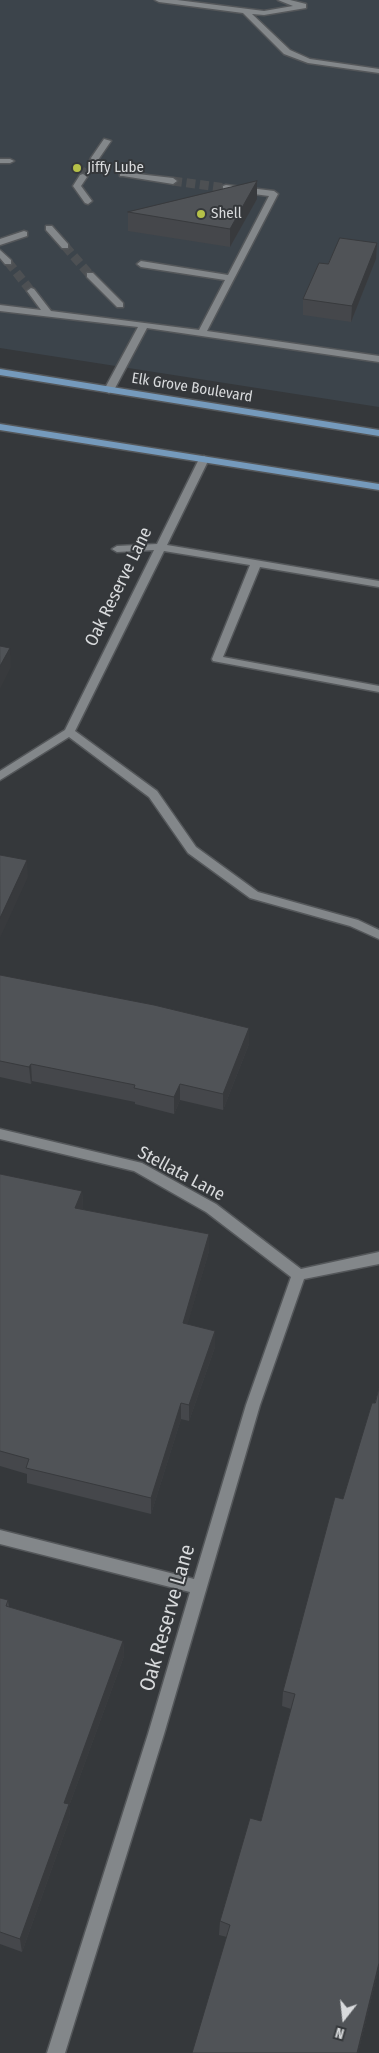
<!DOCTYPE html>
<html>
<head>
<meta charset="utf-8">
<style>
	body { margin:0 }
	#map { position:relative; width:379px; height:2053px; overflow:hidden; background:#35383b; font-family:"Fira Sans Condensed",sans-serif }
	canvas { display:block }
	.north { position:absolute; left:319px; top:1993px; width:50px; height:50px; -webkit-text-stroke:4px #35383b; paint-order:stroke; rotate:196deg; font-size:14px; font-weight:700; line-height:20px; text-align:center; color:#d8dadc }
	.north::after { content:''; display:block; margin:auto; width:18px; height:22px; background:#d8dadc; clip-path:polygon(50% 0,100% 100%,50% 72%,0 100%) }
</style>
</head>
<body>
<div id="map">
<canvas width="379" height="2053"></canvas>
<div class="north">N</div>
</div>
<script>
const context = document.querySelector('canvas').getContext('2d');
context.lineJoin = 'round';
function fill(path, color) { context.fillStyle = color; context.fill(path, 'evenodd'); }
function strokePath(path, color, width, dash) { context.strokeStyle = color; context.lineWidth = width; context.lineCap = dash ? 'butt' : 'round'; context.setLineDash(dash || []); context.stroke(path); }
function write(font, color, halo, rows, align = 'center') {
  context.font = font + ' "Fira Sans Condensed",sans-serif'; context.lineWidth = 4; context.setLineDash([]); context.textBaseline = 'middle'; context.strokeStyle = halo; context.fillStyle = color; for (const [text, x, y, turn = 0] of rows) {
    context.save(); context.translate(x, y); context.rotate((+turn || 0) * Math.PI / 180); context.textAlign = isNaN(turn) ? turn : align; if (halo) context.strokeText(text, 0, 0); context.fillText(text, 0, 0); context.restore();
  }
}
fill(new Path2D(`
	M0,0H379V407L0,348Z`), '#3c444b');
strokePath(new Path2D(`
	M83,177L95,158
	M173,181L226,188
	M65,246L90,275
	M8,262L31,291`), '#4d5053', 9, [9, 4.5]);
const minor = new Path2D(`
	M155,0H177L264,11L293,6L278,0H290L306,4V8L264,15L252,14L290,50L310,59L379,69V73L308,63L284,54L243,13L159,2Z
	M104,139L111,141L98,160H92L91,158Z
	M0,159H10L14,161L10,163H0Z
	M120,172L173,178L177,181L173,184L123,176H120Z
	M83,174L87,177L81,186L92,201L88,204L85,203L73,186L80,175Z
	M226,185L274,191L278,194L207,331L379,356V362L147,328L114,390L109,393L104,390L138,327L0,311V305L41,310L27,291L31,288L34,289L51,311L199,330L225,280L141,267L137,264L141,261L228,275L269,196L223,190V186Z
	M46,226H52L68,244V248H62L46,230Z
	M24,231L27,232V236L0,245V239Z
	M0,250L11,260V264H5L0,258Z
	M87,273H93L123,303V307H117L87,277Z
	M204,456L209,459L167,545L379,581V587L260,567L223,657L379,686V692L213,661L212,659L250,565L164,551L75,731L157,791L196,847L258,892L358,920L379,930V939L350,926L250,898L188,853L149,797L69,737L0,780V771L65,730L154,550L117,552L112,549L117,546L157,544L199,459Z
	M0,1129L142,1163L216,1204L301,1269L379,1252V1264L304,1279L260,1405L164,1734L65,2053H47L148,1734L190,1592L0,1544V1530L194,1579L246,1405L291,1277L206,1212L134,1171L0,1139Z`);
const major = new Path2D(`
	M0,369L379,430V436L0,375Z
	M0,424L379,484V490L0,430Z`);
strokePath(minor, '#54575a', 3);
strokePath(major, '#54575a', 3);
fill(minor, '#83878a');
fill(major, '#759abc');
fill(new Path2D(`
	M257,181V199L230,247L128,231V212Z
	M377,243L376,259L351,322L303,315V299L328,264Z
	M0,975L249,1044L223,1110L180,1100L174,1114L135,1104V1102L32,1081L31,1084L0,1077Z
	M0,1174L82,1191L83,1208L82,1210L209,1234V1251L187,1325L215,1331V1347L189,1421L181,1419L151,1514L27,1483V1474L0,1466Z
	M379,1388V1967L358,2053L227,1937L219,1935L220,1921L261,1821L291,1709L282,1706L283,1691L343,1499L375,1403Z
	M0,1598L8,1600L9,1607L123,1641L124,1656L69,1806L70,1818L22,1952L0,1944Z`), '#45474b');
fill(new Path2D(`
	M257,181V199L230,247V229Z
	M377,243L376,259L351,322L352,306Z
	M10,648L11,667L0,689V666Z
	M27,860L28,877L0,938V918Z
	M249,1028V1044L223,1110V1094Z
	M31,1064L32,1081L31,1084L29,1067Z
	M180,1084V1100L174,1114V1097Z
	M82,1191L83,1208L76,1225L75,1208Z
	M209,1234V1251L183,1340V1323Z
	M215,1331V1347L189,1421V1405Z
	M181,1403V1419L151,1514V1498Z
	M123,1641L124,1656L69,1806L70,1818L22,1952L20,1939L64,1803Z
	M379,1963V1967L358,2053H357Z`), '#383a3d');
const building = new Path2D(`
	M257,181L230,229L128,212Z
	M340,238L377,243L352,306L303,299L319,263L328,264Z
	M0,646L10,648L0,666Z
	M0,855L27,860L0,918Z
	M0,975L154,1005L249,1028L223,1094L180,1084L174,1097L134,1088L135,1085L31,1064L29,1067L0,1061Z
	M0,1174L82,1191L75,1208L209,1234L183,1323L215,1331L189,1405L181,1403L151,1498L26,1468L29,1459L0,1451Z
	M379,1388V1963L357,2053H192L230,1925L220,1921L250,1818L261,1821L295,1694L283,1691L335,1497L343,1499L372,1403H375Z
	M0,1598L8,1600L6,1606L123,1641L64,1803L69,1804L20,1939L0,1932Z`);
fill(building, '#505357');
strokePath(building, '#383a3d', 1);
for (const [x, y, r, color] of [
	[77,168,5,"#b6c148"],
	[201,214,5,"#b6c148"]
]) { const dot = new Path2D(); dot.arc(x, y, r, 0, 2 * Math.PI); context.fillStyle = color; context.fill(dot); strokePath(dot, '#35383b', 2); }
write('15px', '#d8dadc', '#35383b', [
	["Jiffy Lube",87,168],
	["Shell",211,214]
], 'left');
write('15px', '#d8dadc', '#35383b', [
	["Elk Grove Boulevard",192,388,9]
]);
write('18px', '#d8dadc', '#35383b', [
	["Oak Reserve Lane",119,587,-64],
	["Stellata Lane",181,1174,28]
]);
write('21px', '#d8dadc', '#35383b', [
	["Oak Reserve Lane",168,1618,-74]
]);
</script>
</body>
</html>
